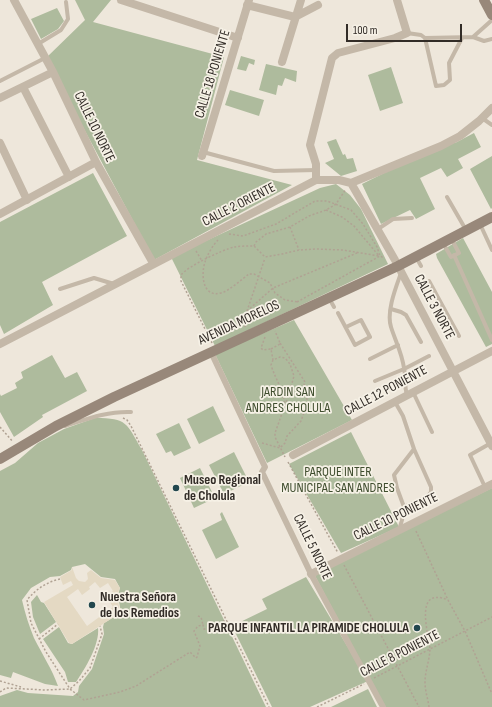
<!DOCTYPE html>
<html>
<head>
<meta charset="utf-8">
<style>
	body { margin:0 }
	#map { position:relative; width:492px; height:707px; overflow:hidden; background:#eee7db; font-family:"Sofia Sans Condensed",sans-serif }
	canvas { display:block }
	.scale { position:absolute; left:346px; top:24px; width:116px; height:18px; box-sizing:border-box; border:2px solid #322c27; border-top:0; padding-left:5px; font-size:12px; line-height:14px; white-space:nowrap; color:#322c27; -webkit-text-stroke:3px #f6f1e6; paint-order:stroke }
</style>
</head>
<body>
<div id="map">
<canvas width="492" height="707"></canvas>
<div class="scale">100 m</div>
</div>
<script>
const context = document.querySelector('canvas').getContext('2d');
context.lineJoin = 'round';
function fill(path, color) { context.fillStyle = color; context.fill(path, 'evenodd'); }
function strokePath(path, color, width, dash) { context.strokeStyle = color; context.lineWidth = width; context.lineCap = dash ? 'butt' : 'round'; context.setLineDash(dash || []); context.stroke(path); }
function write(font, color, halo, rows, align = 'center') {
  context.font = font + ' "Sofia Sans Condensed",sans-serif'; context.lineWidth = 3.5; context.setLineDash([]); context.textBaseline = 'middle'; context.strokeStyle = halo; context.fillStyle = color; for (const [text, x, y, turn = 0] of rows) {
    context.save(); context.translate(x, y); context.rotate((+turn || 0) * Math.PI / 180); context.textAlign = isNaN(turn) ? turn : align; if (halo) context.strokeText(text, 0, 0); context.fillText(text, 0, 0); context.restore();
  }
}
fill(new Path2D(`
	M75,0H111L93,22L224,57L197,160L292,185L154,260L46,58L85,20Z
	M57,8L64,21L58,29L41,39L31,19Z
	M241,56L255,60L254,65L249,63L246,71L237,69Z
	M266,64L297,71L296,82L285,78L282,86L278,85L276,95L259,90Z
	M391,67L403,103L380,111L368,75Z
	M230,90L264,100L259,116L225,105Z
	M474,133L481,147L458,159L463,168L447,177L441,168L420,178L435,209L416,219L410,210L381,224L362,184L453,139L455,143Z
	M336,139L343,155L345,154L347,159L353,158L357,171L341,176L325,163L334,159L327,142Z
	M492,156V208L491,209L470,169Z
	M93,173L127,236L42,282L53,305L4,334L0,325V222Z
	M336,184L350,195L361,209L388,264L215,346L171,257L320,188Z
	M463,238L492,292V344L486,347L437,258L436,254Z
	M294,320L352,420L267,463L215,354Z
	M52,355L65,378L77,372L87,391L42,415L43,417L14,437L0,412V394L1,396L17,388L15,383L23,378L21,372Z
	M213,406L225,431L199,444L187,419Z
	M95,418C128,418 126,423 142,450L266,707H0V696L17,690L28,693L73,696L78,692L79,686L92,669L104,634L103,627L104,623L121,613L118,595L120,588L115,579L101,577L85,564L72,567L71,570L60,576L50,577L31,588L22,600C25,613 29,626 34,638C42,654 52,669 58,686L45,684L13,672L11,678L0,675V471L15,463L38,443L64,429Z
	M179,423L191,448L174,456L171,451L166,453L156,434Z
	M351,432L399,527L341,553L289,464Z
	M234,452L249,482L224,494L209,465Z
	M200,468L215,498L194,508L180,478Z
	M492,488V707H384L314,574Z
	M222,512L239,547L216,559L202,530L222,520L220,514Z
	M306,577L368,681L310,707H272L232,626L267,609L262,599Z
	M37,595L41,602L44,603L56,622L40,634L33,617L31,602Z
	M59,627L68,643L72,644L98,628C100,644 85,669 76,682H68L65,672L43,639Z
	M368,689L377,707H331Z`), '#aebb9d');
fill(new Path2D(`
	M72,567L76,578L79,581L85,582L88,579L87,573L91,570L101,578L115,580L120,588L117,595L120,613L72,644L69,643L44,602L73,585L71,581L63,585L60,577L72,570ZM95,582L100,588L108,583L113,591L106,596L113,607L87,626L67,597L78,589L82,595L90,589L89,587Z`), '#e4d9c3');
strokePath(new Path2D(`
	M326,210L342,217L354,226L379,256
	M290,227L299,250
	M229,234L243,236L276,224L315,201H327L351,210L363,224L377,247L380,256L384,258
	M218,240C213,245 207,255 205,262C201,274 202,298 221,293C229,291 242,279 249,274H254L270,283L275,293L285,300L298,302
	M254,246L256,242L266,234L290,227L309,216L326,210L336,204L346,189
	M196,251L202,261
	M297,302L380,256
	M247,311L273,288L357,253
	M245,327L247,311L265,258
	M265,337L261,348L263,350L271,349L273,360
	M212,343L181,281V275C188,266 222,250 234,247C240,246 247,246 254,246L265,257L282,254L299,250L316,249L343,250L379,256
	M271,349L280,344V343L275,331
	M285,407C284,390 276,381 271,365L273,360L280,357L285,358L290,364L294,376L289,394L275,433V437L285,457
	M123,418L127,420L131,426L269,707
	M0,427L13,442
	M262,443L280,448L285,443L287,436L301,421L308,401L302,391L305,382L280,343
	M288,462L338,553
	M416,531L448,600
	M344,565L419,707
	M60,579C47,582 36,589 27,600L31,623L46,652L70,689L84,700L120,692L136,686L190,652L196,658L197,657L200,646L194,631L198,626L203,625L204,629H222L229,626
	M198,616L201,617L203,625
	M219,623L226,620
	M39,639L58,624
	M374,678L492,617
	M0,681L21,687
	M0,692L6,688L45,690L70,689L79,681L90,668L102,634L100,626
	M317,707L364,684
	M429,707C428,699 425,691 425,682C425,671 430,659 430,648C428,632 414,586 448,600L465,631L492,694`), '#b0a293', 1.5, [2, 2]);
strokePath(new Path2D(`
	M407,33L421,35L425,38
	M473,37L492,20
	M462,38L449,63L450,80L444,85L436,86L425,38L473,37L484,41L492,39
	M38,44L61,30L68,19L66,2
	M0,81L45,58
	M482,118L492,125
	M203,152L274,171L316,170
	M447,197L466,230
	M480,224L492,250
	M378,229L393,219L412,218
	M443,243L451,257L459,253L451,238
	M454,255L492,340
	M416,257L421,266
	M401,273C396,287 386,312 391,327C395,340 402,353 404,368C406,377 404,386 407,395
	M429,281L459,336
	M60,289L94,278L114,284
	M329,298L334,307
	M391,309L401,312L406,315L421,342
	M338,313L355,345L370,337L361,320L346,327
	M370,359L398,345
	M375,381L404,369L429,356
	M413,392L432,432
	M395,402L403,416L414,449L394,475L397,488L404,507L402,520L399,530
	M65,426C87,419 108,411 131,412
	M485,487L470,455L491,443
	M404,507L428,496L431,492V487L414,449`), '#c4b8a8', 4);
strokePath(new Path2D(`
	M211,352L265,467L262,472L311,574L383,707`), '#c4b8a8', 6);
strokePath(new Path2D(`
	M14,0L53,72L96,162L153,263
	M121,0L238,38
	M247,5L295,17L318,5
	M282,62L301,0
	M23,87L69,177
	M0,98L53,72
	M0,143L27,200
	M202,156L249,0
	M316,180V164L310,145L332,58L338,53L395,38L407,33L397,0
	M351,183L395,260L492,446
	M0,214L96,162
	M0,344L316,180H339L351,183L441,146L460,136L479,121L492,108
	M293,455L492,351
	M311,574L492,484`), '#c4b8a8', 8);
strokePath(new Path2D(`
	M484,0L492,15
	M0,459L56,426L114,397L398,266L492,217`), '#98887a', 10);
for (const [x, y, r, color] of [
	[176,488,4,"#22474e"],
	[92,605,4,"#22474e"],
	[417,628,4,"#22474e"]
]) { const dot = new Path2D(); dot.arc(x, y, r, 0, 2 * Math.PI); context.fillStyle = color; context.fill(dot); strokePath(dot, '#f6f1e6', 1.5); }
write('14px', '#322c27', '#f6f1e6', [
	["CALLE 18 PONIENTE",213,74,-73],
	["CALLE 10 NORTE",94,127,64],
	["CALLE 2 ORIENTE",239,205,-27],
	["CALLE 3 NORTE",434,307,62],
	["AVENIDA MORELOS",239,323,-25],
	["CALLE 12 PONIENTE",386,391,-28],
	["CALLE 10 PONIENTE",396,517,-26],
	["CALLE 5 NORTE",312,547,64],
	["CALLE 8 PONIENTE",400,654,-27]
]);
write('14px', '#3f4d2e', '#f6f1e6', [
	["JARDIN SAN",288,392],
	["ANDRES CHOLULA",288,408],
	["PARQUE INTER",338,472],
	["MUNICIPAL SAN ANDRES",338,488]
]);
write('bold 14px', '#322c27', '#f6f1e6', [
	["Museo Regional",184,480],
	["de Cholula",184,496],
	["Nuestra Señora",100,597],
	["de los Remedios",100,613],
	["PARQUE INFANTIL LA PIRAMIDE CHOLULA",409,628,"right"]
], 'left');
</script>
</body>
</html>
